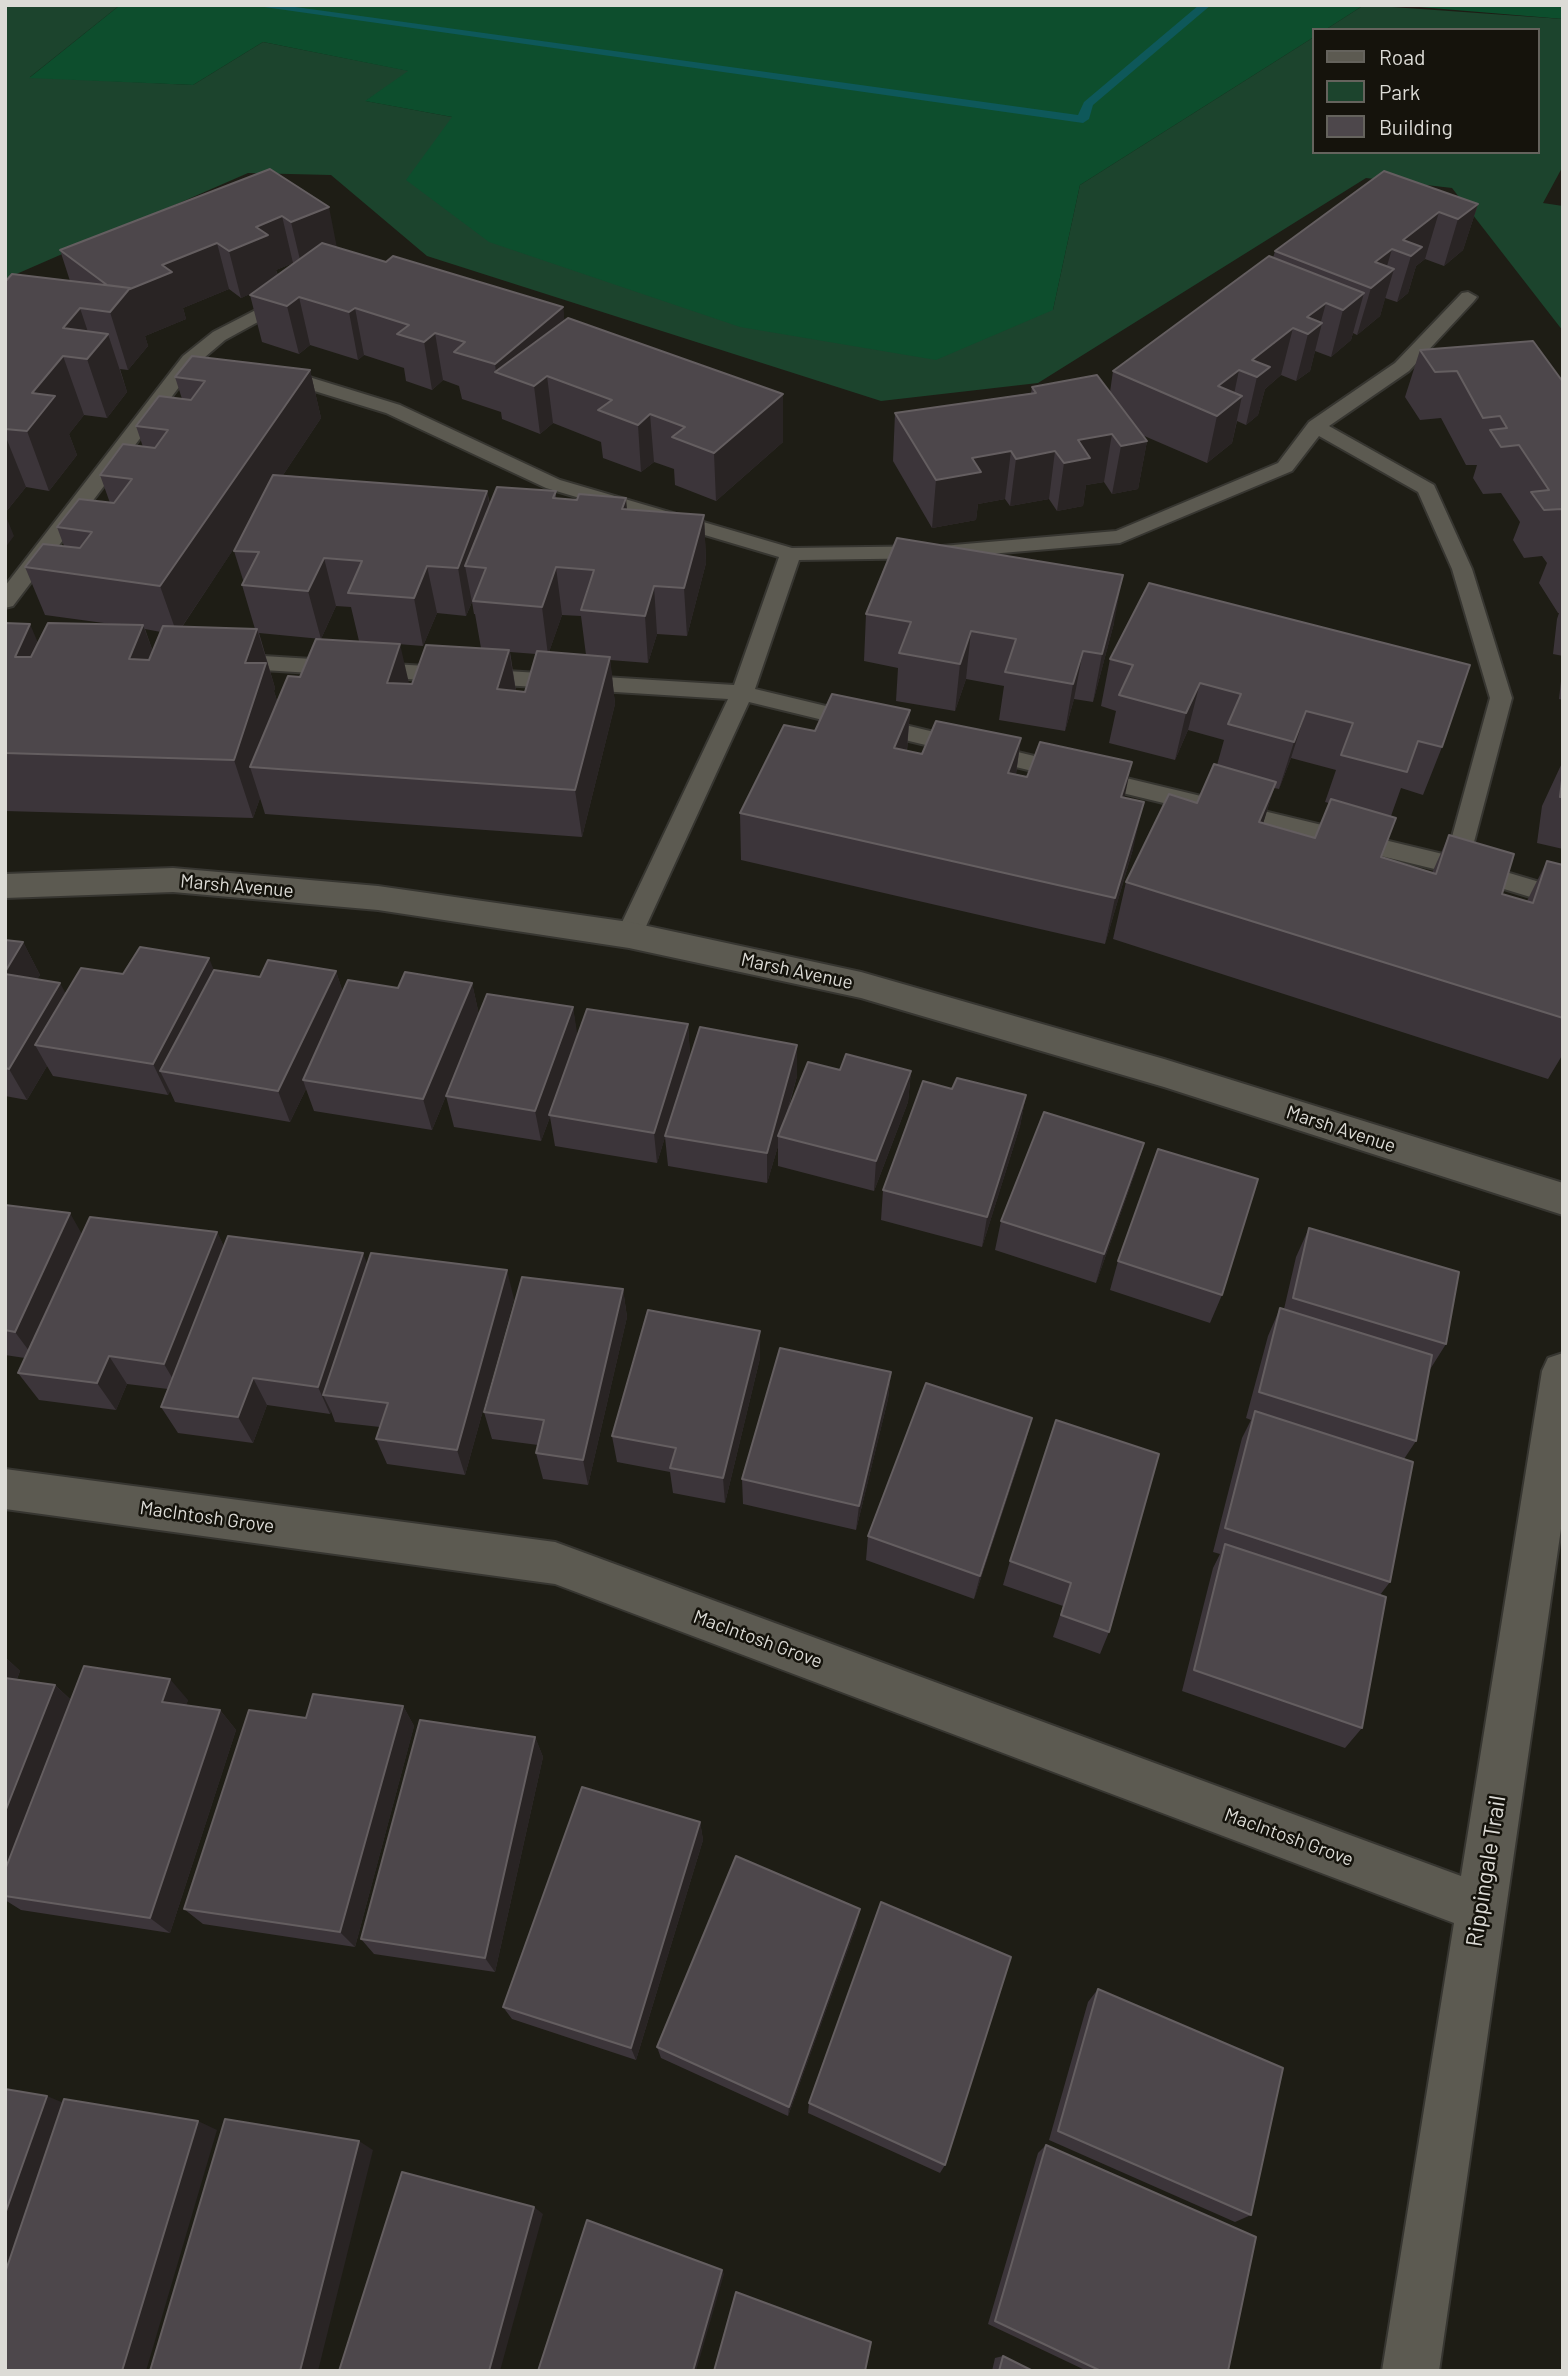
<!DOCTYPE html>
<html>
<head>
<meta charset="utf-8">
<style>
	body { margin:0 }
	#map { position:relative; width:1568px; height:2376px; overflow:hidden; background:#1e1d15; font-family:Barlow,sans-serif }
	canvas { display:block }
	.frame { position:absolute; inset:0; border:7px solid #dcdbd6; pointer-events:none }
	.legend { position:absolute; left:1312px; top:28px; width:228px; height:126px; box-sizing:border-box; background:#15130c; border:2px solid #65635d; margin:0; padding:9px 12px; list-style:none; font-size:21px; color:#dcdbd6 }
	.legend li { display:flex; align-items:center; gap:14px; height:35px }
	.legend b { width:35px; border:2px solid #65635d }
</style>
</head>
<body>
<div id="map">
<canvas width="1568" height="2376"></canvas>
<div class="frame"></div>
<ul class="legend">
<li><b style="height:9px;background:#5c5a51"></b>Road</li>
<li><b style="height:19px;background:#1c442d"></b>Park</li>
<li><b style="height:19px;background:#4d474b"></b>Building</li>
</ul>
</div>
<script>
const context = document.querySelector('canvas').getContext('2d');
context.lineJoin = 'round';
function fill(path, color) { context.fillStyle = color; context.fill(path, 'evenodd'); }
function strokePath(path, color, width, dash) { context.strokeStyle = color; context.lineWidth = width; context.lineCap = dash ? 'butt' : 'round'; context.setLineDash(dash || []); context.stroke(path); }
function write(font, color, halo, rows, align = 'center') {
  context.font = font + ' Barlow,sans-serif'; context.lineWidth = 5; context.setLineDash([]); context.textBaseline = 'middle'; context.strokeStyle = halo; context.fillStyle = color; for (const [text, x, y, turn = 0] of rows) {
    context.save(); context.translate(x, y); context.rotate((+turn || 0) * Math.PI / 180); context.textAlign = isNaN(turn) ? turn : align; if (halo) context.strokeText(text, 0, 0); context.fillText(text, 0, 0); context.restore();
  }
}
fill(new Path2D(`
	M5,5H120L30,77L193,85L263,42L410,71L366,101L452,117L1053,310L1080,185L1314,37V152H1538V30H1325L1364,5L1563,19V166L1543,203L1563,206V331L1452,188L1366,178L1038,383L881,401L427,256L331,175L248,173L5,279Z`), '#1c442d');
fill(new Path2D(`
	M120,5H1364L1325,30H1314V37L1080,185L1053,310L936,360L740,327L489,242L406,180L452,117L365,101L408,71L263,42L193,85L29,78Z
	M1395,5H1563V19Z`), '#0d4e2d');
fill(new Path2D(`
	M250,5H281L1078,115L1084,102L1199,5H1211L1093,105L1089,119L1083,123Z`), '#0e585a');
const lane = new Path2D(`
	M1468,292L1477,297L1474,301L1409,371L1329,426L1434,485L1472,569L1512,698L1469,861L1563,889V907L1455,874L749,702L642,935L638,942L629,944L620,942L616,935L728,699L231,668L223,666L220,661L223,656L231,654L734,685L779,557L546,488L386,413L269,377L267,373L269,369H283L400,405L560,480L792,548L942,546L1116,531L1278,463L1309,422L1395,363L1462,293ZM1319,436L1418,492L1452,569L1490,698L1447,855L755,689L799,560L942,558L1120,543L1292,471Z
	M281,297L287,298L290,302L287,306L225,340L205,357L214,362L212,366H195L13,606L5,608V586L183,356L213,332Z`);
const street = new Path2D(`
	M173,868L378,886L629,922L861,972L1164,1059L1563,1183V1215L1164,1087L861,998L629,948L378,910L173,892L5,898V874Z
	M1563,1353V1515L1439,2371H1382L1454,1923L555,1584L5,1509V1469L555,1542L1461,1876L1542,1371L1548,1358Z`);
strokePath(lane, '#373631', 4);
strokePath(street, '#373631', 4);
fill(lane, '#5c5a51');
fill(street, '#5c5a51');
fill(new Path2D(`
	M270,169L337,247L386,262L563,307L564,321L783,394V442L716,501L675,485L674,469L654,462L641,472L603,458L601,442L553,423L540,434L502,419L501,412L462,399L459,386L443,380L432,390L406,381L404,368L364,355L358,360L310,345L299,354L262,342L250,295L252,293L241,298L229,289L183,308L186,319L145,336L148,346L128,370L120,369L127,392L107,418L84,415L69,434L77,455L49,491L26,487L5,513V282L70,281L60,250ZM293,263L278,275L276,270Z
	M1478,204L1463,250L1444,266L1425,259L1416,266L1408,293L1397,302L1385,298L1380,316L1357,335L1353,333L1351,340L1331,357L1315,351L1310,371L1296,381L1281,375L1265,389L1258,415L1246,425L1237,421L1232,443L1207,463L1142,435L1147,441L1138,489L1112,494L1104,482L1086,485L1083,506L1057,511L1049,499L1010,506L1005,499L978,504L976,520L932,528L893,461L895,413L1031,393L1032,387L1110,392L1113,371L1273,258L1275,251Z
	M1420,350L1563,382V656L1553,654L1557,619L1559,613H1558L1539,583L1547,563L1542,556L1524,558L1513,540L1520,522L1501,493L1483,494L1473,478L1477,465H1466L1441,418L1420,420L1405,397Z
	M310,370L321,418L283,475L487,491L490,504L556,491V499L627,509L704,515L706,563L687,636L657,634L648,663L610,660L615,704L582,837L265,814L260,798L253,818L5,811V623L38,643L111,624L45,615L25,567L64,546L57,527L110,503L100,475L143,447L136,426L182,399L175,377ZM240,539L234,551L244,583L242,585L255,629L182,627ZM472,602L474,614H475L481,648L412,684L277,701L274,691L275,688L259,633L321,639L336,606L351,607L359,641L423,646L437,613L466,616ZM562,615L581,616L586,655L549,652ZM145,629L161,632L153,652ZM510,652L536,654L525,692L516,691Z
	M866,614L1114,623L1093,702L1074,699L1065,731L999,720L1004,686L966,679L955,711L896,701L898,668L864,661Z
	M1110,659L1442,747L1423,795L1401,788L1391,816L1381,857L1432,873L1449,835L1502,894L1527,901L1547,861L1563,865V1054L1548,1079L1113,939L1126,882L1197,803L1217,765L1224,740L1188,730L1175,760L1109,743L1116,711L1101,706ZM1291,758L1336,770L1325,802L1329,803L1315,838L1263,823L1274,788L1279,789Z
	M1563,676V700L1559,699L1561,681Z
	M910,710L907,751L922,754L1021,738L1016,774L1124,798L1133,849L1105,944L741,860L740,813L815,731Z
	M1563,756V849L1537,843L1542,806L1562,763Z
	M5,940L23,942L40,975L37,979L66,993L123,974L214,970L260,977L336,971L343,993L472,983L479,1015L432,1130L314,1111L306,1089L290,1122L175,1102L170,1091L168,1095L53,1076L47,1066L27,1100L5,1096Z
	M573,1007L577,1037L688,1024L690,1056L677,1099L797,1076L787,1114L840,1070L911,1071L908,1102L874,1191L778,1166V1146L767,1183L668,1166L665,1137L657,1163L555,1146L550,1117L541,1141L454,1127L446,1096Z
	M952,1089L1026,1095L1020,1126L982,1247L881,1220L883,1190Z
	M1144,1143L1135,1173L1096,1283L995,1250L1001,1221Z
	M5,1205L82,1234L217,1232L224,1247L367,1264L514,1299L465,1475L387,1464L376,1439L380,1427L335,1422L331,1411L330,1414L267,1405L253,1443L178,1433L161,1407L168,1389L127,1384L116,1410L39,1400L18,1373L25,1358L5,1355Z
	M1309,1228L1446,1344L1429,1371L1416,1441L1404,1459L1390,1582L1380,1595L1362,1728L1345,1748L1182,1691L1213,1568L1220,1554L1213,1552L1242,1438L1251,1420L1246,1418L1268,1336L1280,1308L1284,1309L1296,1257Z
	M1118,1261L1222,1295L1210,1323L1110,1290Z
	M623,1289L627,1317L588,1485L543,1479L536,1453L538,1445L492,1439L484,1412Z
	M760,1358L725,1503L673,1493L670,1472L617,1462L612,1436Z
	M891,1372L888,1399L856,1530L743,1504L742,1479Z
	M1032,1418L1025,1444L974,1599L866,1560L868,1536Z
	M1159,1454L1109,1632L1100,1654L1053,1637L1063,1606L1003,1585L1010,1561Z
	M5,1657L20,1671L17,1679L55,1685L71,1700H188L186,1705L220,1710L236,1730L170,1933L21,1910L5,1900Z
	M403,1706L414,1726L355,1947L203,1924L184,1909L306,1718Z
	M535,1737L543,1757L495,1972L374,1954L361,1939Z
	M700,1822L703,1840L636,2060L512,2019L503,2007Z
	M857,1924L788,2116L661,2058L657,2047Z
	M1098,1989L1251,2215L1235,2222L1049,2140L1088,2002Z
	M809,2103L945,2165L940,2173L808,2113Z
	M1046,2145L1228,2371H1087L988,2324L1038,2153Z
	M1003,2356L1033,2371H992L995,2358Z`), '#3c353a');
fill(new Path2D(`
	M1478,204L1463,250L1444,266L1458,219Z
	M329,207L338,253L302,268L291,222Z
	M1439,212L1425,259L1416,266L1408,293L1397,302L1411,256L1403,240Z
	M282,216L293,263L276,270L279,282L241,298L229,251L256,227Z
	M217,243L229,289L183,308L186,319L145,336L148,346L128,370L110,312L119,294L162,265Z
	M1392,249L1384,276L1394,269L1380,316L1357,335L1371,288L1375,262Z
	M1364,293L1351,340L1331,357L1343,310Z
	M299,297L310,345L299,354L287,306Z
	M1326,303L1320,325L1322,323L1310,371L1296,381L1308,334L1307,317Z
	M563,307L568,354L496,372L495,364Z
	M80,308L94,350L108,334L127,392L107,418L87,359L63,328Z
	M355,308L364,355L358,360L349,312Z
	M1293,328L1281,375L1265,389L1258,415L1246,425L1257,377L1252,360Z
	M435,333L443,380L432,390L424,342Z
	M63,356L84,415L69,434L77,455L49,491L27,431L32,393Z
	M310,370L321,418L177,634L160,586Z
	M1239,370L1232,404L1242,396L1232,443L1207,463L1217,416L1218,386Z
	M547,376L553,423L540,434L534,386Z
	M783,394V442L716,501L714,453Z
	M650,414L654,462L641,472L638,425Z
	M1112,434L1104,482L1086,485L1083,506L1057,511L1064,463L1078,440Z
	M5,435L26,487L5,513Z
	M1147,441L1138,489L1112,494L1121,446Z
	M1011,451L1005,499L978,504L976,520L932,528L936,480L972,458Z
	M1055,451L1049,499L1010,506L1016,459Z
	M487,491L495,539L465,566L472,602L466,616L458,568Z
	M626,498L630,545L622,509Z
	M5,514L14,536L5,548Z
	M704,515L706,563L687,636L684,588Z
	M324,558L336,606L321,639L308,591Z
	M427,566L437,613L423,646L414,598Z
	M556,567L562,615L548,655L542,607Z
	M1123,575L1114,623L1093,702L1102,654Z
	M654,586L657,634L648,663L645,616Z
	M30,624L55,683L15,657Z
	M143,625L165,684L129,659Z
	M257,629L275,688L274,691L283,722L250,767L260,798L253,818L234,760L245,663Z
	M971,631L966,679L955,711L960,664Z
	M400,644L411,692L387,683Z
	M509,650L517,698L497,689Z
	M1083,651L1074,699L1065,731L1073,684Z
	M610,657L615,704L582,837L575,790Z
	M1200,683L1188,730L1175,760L1186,713Z
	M910,710L906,758L894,748Z
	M1306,711L1291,758L1279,789L1294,742Z
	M1021,738L1014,786L1008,773Z
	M1132,762L1122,809L1121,797Z
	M1276,782L1258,840L1259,822Z
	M1144,802L1133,849L1105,944L1115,898Z
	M23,942L40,975L21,1006L5,976V972Z
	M209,958L222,990L160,1071L170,1091L168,1095L153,1064Z
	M336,971L346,1003L303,1080L306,1089L290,1122L278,1091Z
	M60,983L77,1014L35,1045L47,1066L27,1100L9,1069Z
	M472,983L479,1015L432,1130L423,1099Z
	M573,1007L578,1039L549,1115L550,1117L541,1141L535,1111Z
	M688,1024L690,1056L657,1163L654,1133Z
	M797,1045V1076L780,1136H778V1146L767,1183V1153Z
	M911,1071L908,1102L874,1191L876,1161Z
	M1026,1095L1020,1126L982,1247L987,1217Z
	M1144,1143L1135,1173L1096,1283L1104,1254Z
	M70,1213L87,1243L35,1359L15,1332Z
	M217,1232L231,1261L180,1391L164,1364Z
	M363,1253L374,1282L323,1395L331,1411L330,1414L318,1387Z
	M507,1270L514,1299L465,1475L457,1450Z
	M623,1289L627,1317L588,1485L583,1460Z
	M760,1331V1358L725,1503L723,1478Z
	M109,1356L127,1384L116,1410L97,1383Z
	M891,1372L888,1399L856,1530L859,1506Z
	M253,1378L267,1405L253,1443L238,1417Z
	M1032,1418L1025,1444L974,1599L980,1576Z
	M5,1657L20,1671L10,1696L5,1691Z
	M170,1679L188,1700L181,1723L162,1702Z
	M55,1685L76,1705L5,1888V1812Z
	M403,1706L414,1726L355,1947L340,1932Z
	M220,1710L236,1730L170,1933L150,1918Z
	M535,1737L543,1757L495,1972L485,1958Z
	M700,1822L703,1840L636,2060L631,2048Z
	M860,1909L857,1924L788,2116L789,2107Z
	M47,2096L71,2106L5,2299V2214Z
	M198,2121L217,2130L146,2371H122Z
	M359,2141L373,2150L318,2371H300Z
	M534,2207L543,2214L500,2371H489Z
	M722,2270L724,2274L696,2371H693Z`), '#292424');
const building = new Path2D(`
	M270,169L329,207L291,222L282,216L256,227L268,235L229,251L217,243L162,265L172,272L130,289V288L107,285L60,250Z
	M1384,171L1478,204L1458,219L1439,212L1403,240L1422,247L1411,256L1392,249L1375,262L1394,269L1371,288L1275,251Z
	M322,243L386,262L393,256L563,307L495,364L454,352L465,342L435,333L424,342L397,334L409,325L355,308L349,312L299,297L287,306L250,295Z
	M1269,256L1364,293L1343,310L1326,303L1307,317L1322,323L1308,334L1293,328L1252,360L1270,367L1257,377L1239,370L1218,386L1242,396L1217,416L1113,371Z
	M12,274L130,288L110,312L80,308L63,328L108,334L87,359L63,356L32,393L55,396L27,431L5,429V282Z
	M568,318L783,394L714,453L672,437L685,427L650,414L638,425L598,410L612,400L547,376L534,386L495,372Z
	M1533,341L1563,382V510L1562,509L1544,510L1531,492L1549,490L1519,445L1501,447L1490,430L1507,428L1500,416L1483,418L1457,371L1435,372L1420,350Z
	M192,356L310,370L160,586L25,567L43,544L80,548L92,532L57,527L79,499L114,503L132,479L100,475L123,444L155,448L168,430L136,426L159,396L191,400L205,381L175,377Z
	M1097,375L1147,441L1121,446L1112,434L1078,440L1090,458L1064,463L1055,451L1016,459L1011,451L972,458L981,472L936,480L895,413L1036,393L1032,387Z
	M273,475L487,491L458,568L427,566L414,598L348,593L362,561L324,558L308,591L242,585L259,552L234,551Z
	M497,487L556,491L553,498L577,500L579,494L626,498L622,509L704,515L684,588L654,586L645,616L581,610L594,570L556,567L542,607L473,601L486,568L465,566Z
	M897,538L1123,575L1102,654L1083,651L1073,684L1005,672L1016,639L971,631L960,664L899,653L911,622L866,614Z
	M1149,583L1470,665L1442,747L1418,741L1407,772L1341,755L1353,723L1306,711L1294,742L1228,724L1241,694L1200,683L1186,713L1119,695L1133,665L1110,659Z
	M5,623L30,624L15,657H31L48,623L143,625L129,659L149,660L163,626L257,629L245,663H266L234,760L5,753Z
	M316,639L400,644L387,683L412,684L426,645L509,650L497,689L525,692L537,651L610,657L575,790L250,767L288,676L300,677Z
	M832,694L910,710L894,748L922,754L936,721L1021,738L1008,773L1027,777L1040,742L1132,762L1121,797L1144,802L1115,898L740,813L784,725L815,731Z
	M1214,764L1276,782L1259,822L1315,838L1331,799L1396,818L1381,857L1436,874L1449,835L1514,854L1502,894L1533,903L1547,861L1563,865V1018L1126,882L1169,794L1197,803Z
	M1563,772V797H1560Z
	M5,940L23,942L5,972Z
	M140,947L209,958L153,1064L35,1045L81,968L123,974Z
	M268,960L336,971L278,1091L160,1071L214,970L260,977Z
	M405,972L472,983L423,1099L303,1080L348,980L398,988Z
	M5,974L60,983L9,1069L5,1068Z
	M487,994L573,1007L535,1111L446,1096Z
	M587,1009L688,1024L654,1133L549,1115Z
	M700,1027L797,1045L767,1153L665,1136Z
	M846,1054L911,1071L876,1161L778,1136L808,1062L840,1070Z
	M957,1078L1026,1095L987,1217L883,1190L923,1081L952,1089Z
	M1044,1112L1144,1143L1104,1254L1001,1221Z
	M1158,1149L1258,1179L1222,1295L1118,1261Z
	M5,1205L70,1213L15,1332L5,1330Z
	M90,1217L217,1232L164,1364L109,1356L97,1383L18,1373Z
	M1309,1228L1459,1272L1446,1344L1293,1298Z
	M228,1236L363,1253L318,1387L253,1378L238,1417L161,1407Z
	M371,1253L507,1270L457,1450L376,1439L388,1403L323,1395Z
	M522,1277L623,1289L583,1460L536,1453L544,1420L484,1412Z
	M1280,1308L1432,1355L1416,1441L1259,1392Z
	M648,1310L760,1331L723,1478L670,1468L676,1448L612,1436Z
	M780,1348L891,1372L859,1506L742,1479Z
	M926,1383L1032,1418L980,1576L868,1536Z
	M1255,1411L1413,1462L1390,1582L1225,1528Z
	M1056,1420L1159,1454L1109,1632L1061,1615L1071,1583L1010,1561Z
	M1225,1544L1386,1597L1362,1728L1194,1670Z
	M84,1666L170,1679L162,1702L220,1710L150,1918L5,1896V1870Z
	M5,1678L55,1685L5,1812Z
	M313,1694L403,1706L340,1932L184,1909L249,1710L306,1718Z
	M420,1720L535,1737L485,1958L361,1939Z
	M582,1787L700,1822L631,2048L503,2007Z
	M736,1856L860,1909L789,2107L657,2047Z
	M881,1902L1011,1957L945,2165L809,2103Z
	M1098,1989L1283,2068L1251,2215L1058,2131Z
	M5,2089L47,2096L5,2214Z
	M64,2099L198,2121L122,2371H5V2273Z
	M225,2119L359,2141L300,2371H150Z
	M1046,2145L1256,2237L1228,2371H1101L995,2321Z
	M402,2172L534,2207L489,2371H339Z
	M587,2220L722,2270L693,2371H538Z
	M736,2292L871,2342L865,2371H714Z
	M1003,2356L1033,2371H999Z`);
fill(building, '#4d474b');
strokePath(building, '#645e60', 2);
write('19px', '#dcdbd6', '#15130c', [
	["Marsh Avenue",237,886,5],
	["Marsh Avenue",797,971,12],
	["Marsh Avenue",1341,1129,18],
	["MacIntosh Grove",207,1517,8],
	["MacIntosh Grove",758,1639,20],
	["MacIntosh Grove",1289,1837,20]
]);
write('23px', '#dcdbd6', '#15130c', [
	["Rippingale Trail",1486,1871,-81]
]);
</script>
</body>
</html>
